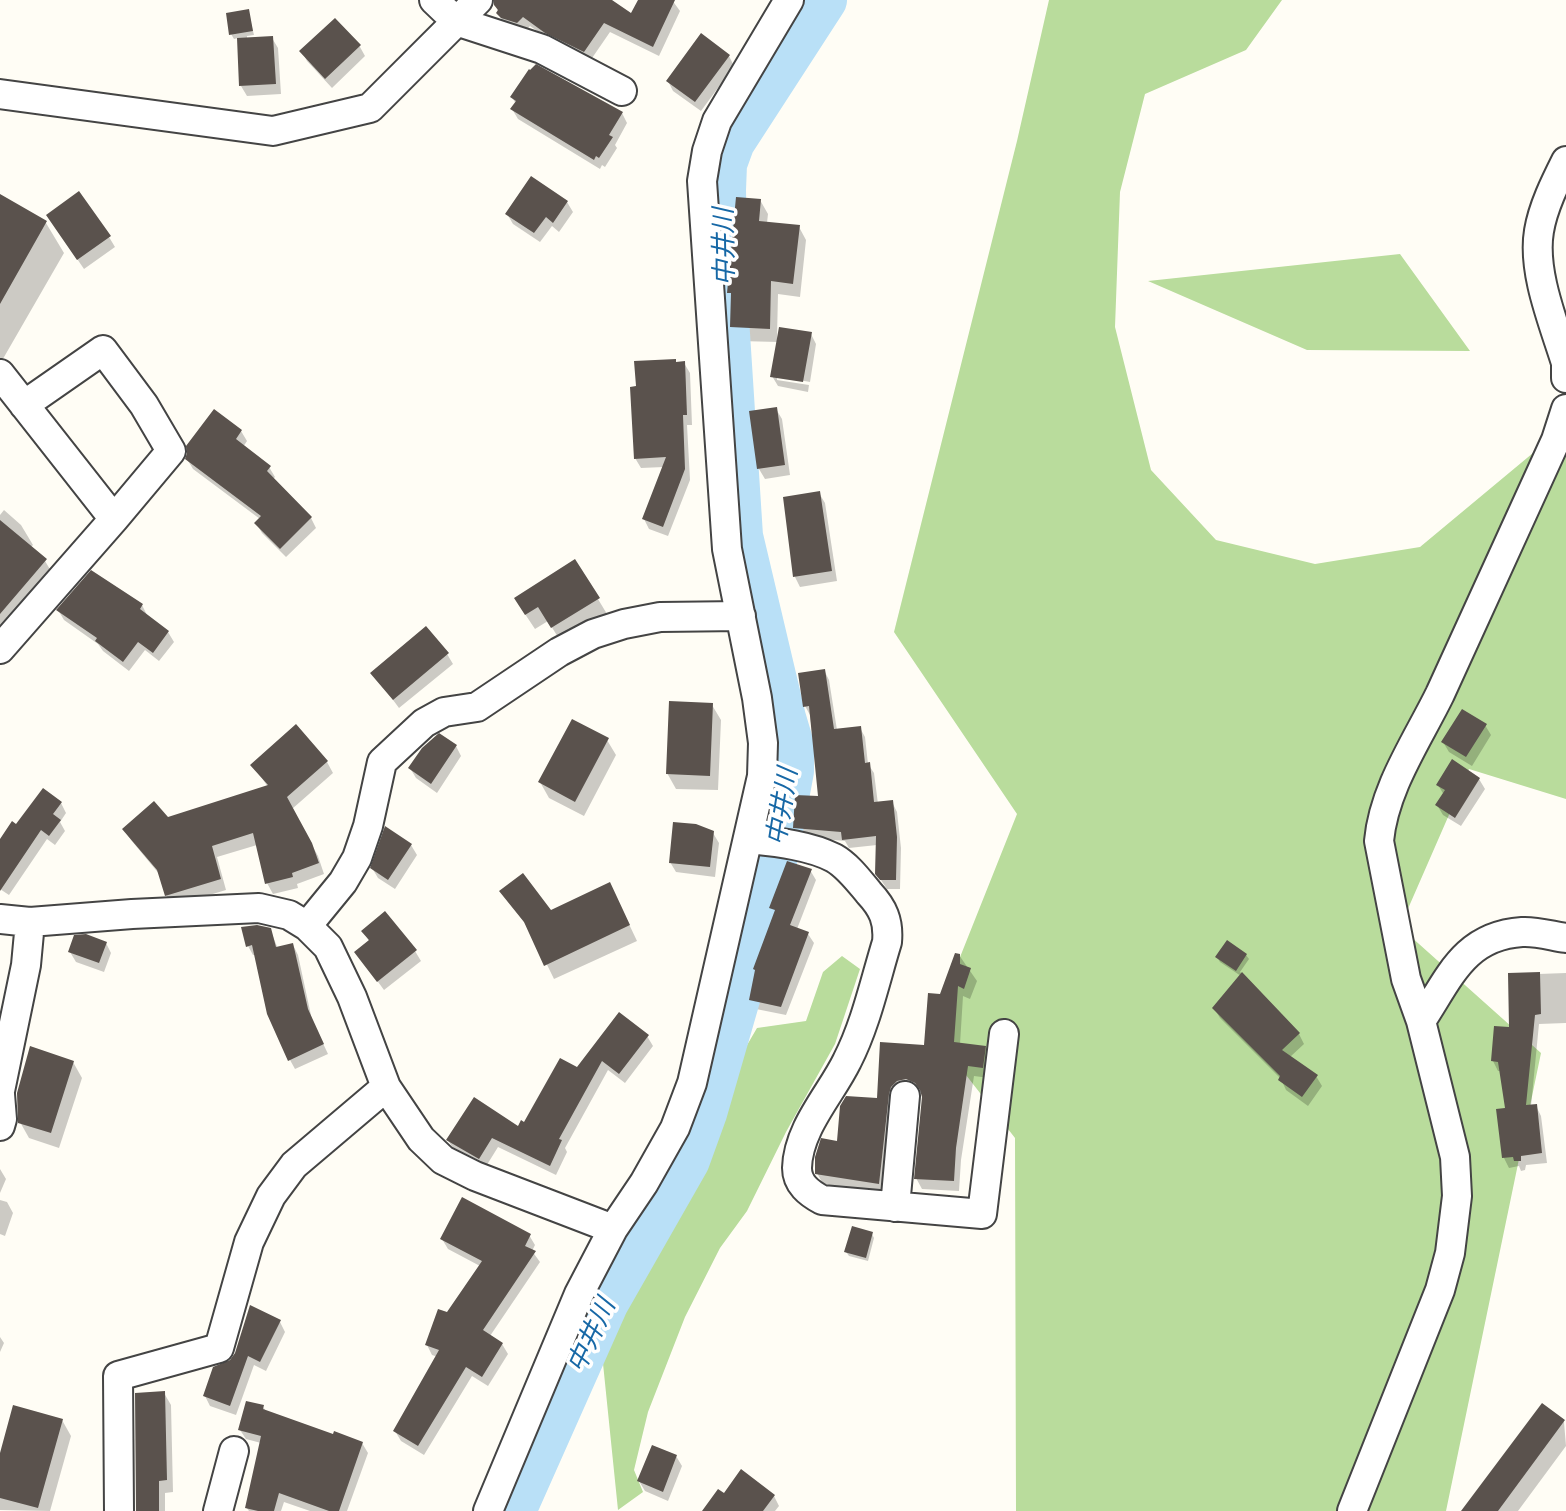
<!DOCTYPE html>
<html>
<head>
<meta charset="utf-8">
<style>
	body { margin:0 }
	canvas { display:block; background:#fffdf5 }
</style>
</head>
<body>
<canvas width="1566" height="1511"></canvas>
<script>
const context = document.querySelector('canvas').getContext('2d');
context.lineJoin = 'round';
function fill(path, color) { context.fillStyle = color; context.fill(path, 'evenodd'); }
function strokePath(path, color, width, dash) { context.strokeStyle = color; context.lineWidth = width; context.lineCap = dash ? 'butt' : 'round'; context.setLineDash(dash || []); context.stroke(path); }
function write(font, color, halo, rows, align = 'center') {
  context.font = font + ' "Zilla Slab","Noto Sans JP",serif'; context.lineWidth = 7; context.setLineDash([]); context.textBaseline = 'middle'; context.strokeStyle = halo; context.fillStyle = color; for (const [text, x, y, turn = 0] of rows) {
    context.save(); context.translate(x, y); context.rotate((+turn || 0) * Math.PI / 180); context.textAlign = isNaN(turn) ? turn : align; if (halo) context.strokeText(text, 0, 0); context.fillText(text, 0, 0); context.restore();
  }
}
fill(new Path2D(`
	M1049,0H1282L1246,50L1145,94L1120,192L1115,327L1151,470L1216,540L1315,564L1420,547L1539,448L1566,385V799L1469,769L1400,927L1541,1053L1446,1511H1016L1015,1138L931,1030L1017,814L894,632L1017,141Z
	M1400,254L1470,351L1307,350L1148,281Z
	M842,956L860,969L835,1044L786,1132L747,1211L720,1248L685,1317L648,1412L634,1470L643,1492L618,1510L601,1344L637,1279L655,1234L686,1177L722,1117L736,1064L757,1028L806,1021L823,972Z`), '#b9dc9c');
fill(new Path2D(`
	M496,0H609L632,16L639,0H672L680,11L659,56L610,32L590,61L553,42L530,26L523,33L504,23L498,13Z
	M248,11L254,35L247,36V39L272,38L278,48L281,94L247,96L241,86L238,38L234,39L231,34Z
	M335,20L360,47L365,56L332,88L307,61L302,51Z
	M729,56L734,66L701,111L673,91L668,81Z
	M512,97L622,113L627,123L615,145L617,148L605,167L602,165L600,169L518,119L512,109L516,104Z
	M0,196L46,223L64,253L0,364Z
	M760,200L768,214L767,223L799,227L806,240L800,297L778,294L777,338L811,334L816,344L810,382L777,376V380L809,385L808,392L778,386L772,376L778,342L739,341L732,327V299L729,293Z
	M567,202L573,212L559,232L552,226L540,242L513,224L507,214Z
	M54,225L109,237L115,247L84,269Z
	M677,363H684L690,373L692,425H687L690,480L668,536L649,529L644,519L664,467L641,468L635,458Z
	M776,409L782,419L790,475L765,479L759,469L751,413Z
	M241,431L247,441L243,447L269,467L275,477L273,479L311,518L316,528L286,557L262,533L256,523L260,519L193,469L187,459Z
	M819,493L825,503L837,581L800,587L795,577Z
	M4,510L21,525L33,545L30,548L45,561L57,581L0,649V515Z
	M575,561L607,614L561,642L548,621L535,629L525,614Z
	M142,605L147,615L168,632L174,642L159,661L145,650L129,671L103,651L98,644L64,620L58,610Z
	M447,654L453,664L399,708L373,673Z
	M824,670L829,680L837,730L860,728L865,737L868,764L874,773L878,804L892,802L897,812L901,848L900,889H887L877,874V845L849,848L845,841L800,837L795,828L820,798L810,715L805,706Z
	M712,705L721,720L718,790L676,789L667,773Z
	M1485,725L1491,735L1472,766L1449,752L1443,742Z
	M296,727L327,762L333,773L292,809L318,856L324,874L297,884L298,888L273,894L267,883L257,845L217,857L226,890L173,906L166,895L160,875L131,840L124,829L167,819L268,787L253,765Z
	M607,740L616,755L584,816L549,798L540,782Z
	M456,746L461,756L437,793L416,778L410,768Z
	M1479,779L1485,789L1461,826L1443,815L1437,805L1444,795L1438,785Z
	M61,803L66,813L60,822L65,831L55,845L47,839L9,895L0,889V842Z
	M713,833L719,843L715,877L676,872L670,862Z
	M411,845L417,855L395,889L378,878L372,868Z
	M810,870L816,880L797,929L808,934L814,943L786,1015L756,1009L751,999L775,914L771,908Z
	M610,884L637,941L554,979L531,932L502,891L550,912Z
	M270,929L278,949L293,945L298,955L312,1020L328,1054L295,1069L290,1060L256,955H253L248,946Z
	M363,931L415,951L421,961L384,990L356,952L369,941Z
	M106,943L111,953L104,972L76,962L70,952Z
	M959,955L977,981L970,999L963,996L960,1044L985,1047L991,1058L989,1078L974,1076L961,1160L959,1191L922,1189L916,1178L923,1093L913,1090L884,1194L823,1184L817,1173L839,1143L926,1047L941,996Z
	M1246,955L1249,959L1240,972L1299,1034L1304,1044L1290,1057L1316,1076L1322,1086L1308,1106L1286,1090L1281,1079L1220,1018L1214,1008L1241,976L1220,962L1217,957Z
	M1566,973V1023L1539,1024L1531,1106H1536L1541,1116L1547,1163L1526,1165L1525,1170L1521,1171L1519,1166L1509,1168L1504,1158L1498,1110L1507,1109L1501,1071H1498L1493,1061L1511,1029L1510,975Z
	M647,1036L653,1046L625,1083L608,1070L565,1148L567,1152L556,1175L498,1147L485,1168L454,1150L448,1140L519,1128L577,1069Z
	M73,1062L82,1078L59,1148L29,1138L20,1122Z
	M0,1169L6,1179L0,1193Z
	M0,1200L7,1202L13,1213L5,1236L0,1234Z
	M872,1234L874,1238L868,1261L849,1256L846,1252Z
	M529,1235L535,1245L532,1251L540,1262L490,1336L502,1344L508,1354L488,1386L472,1376L424,1455L401,1441L395,1431L438,1357L432,1355L427,1345L480,1266L448,1249L442,1239Z
	M280,1322L285,1332L266,1371L254,1365L236,1415L210,1406L205,1396L236,1354Z
	M0,1337L4,1343L0,1352Z
	M164,1393L171,1405L173,1492L165,1493V1511H137Z
	M1542,1405L1564,1422L1566,1446L1518,1511H1463Z
	M263,1407L266,1411L334,1436L362,1443L368,1453L347,1511H310L284,1502L281,1511H249L246,1507L261,1443L246,1439L240,1430Z
	M62,1420L71,1436L50,1511L0,1510V1460Z
	M676,1456L682,1466L668,1501L645,1491L639,1481Z
	M724,1495L774,1496L779,1506L775,1511H704Z`), '#0003');
strokePath(new Path2D(`
	M513,1511L606,1302L687,1160L704,1113L769,888L791,771V745L783,718L740,536L725,303L723,190L724,164L732,142L824,0`), '#b9e0f7', 46);
fill(new Path2D(`
	M494,0H612L631,13L638,0H675L653,47L604,23L584,52L545,33L523,17L517,23L501,18L496,13L498,10L494,5Z
	M249,9L253,31L229,35L226,13Z
	M335,18L361,45L325,79L299,51Z
	M701,33L730,55L695,102L666,81Z
	M273,36L276,84L239,86L237,38Z
	M536,64L623,112L609,135L613,137L599,158L596,156L594,160L510,109L516,101L510,97L529,69L530,70Z
	M531,176L568,201L553,223L546,217L534,233L505,214Z
	M79,191L111,236L77,260L46,215Z
	M0,194L47,221L0,304Z
	M736,197L761,199L759,221L800,225L793,284L771,281L770,329L730,327L731,293H727Z
	M779,327L812,332L803,382L770,377Z
	M676,359V362L685,361L687,415H683L685,469L663,527L642,519L666,457L634,459L630,387L636,386L634,361Z
	M777,407L785,465L757,469L749,411Z
	M214,409L242,430L236,439L271,466L267,471L312,517L280,549L254,523L261,516L185,459L187,453L186,446Z
	M820,491L832,571L793,577L783,497Z
	M0,520L47,559L0,614Z
	M575,559L600,598L551,628L538,607L525,615L514,598Z
	M91,570L143,604L140,609L169,631L153,653L138,642L123,662L95,641L97,638L56,610Z
	M426,626L449,653L393,700L370,673Z
	M825,669L834,729L861,726L865,763L870,762L874,802L893,800L897,837L896,880H880L875,874L876,836L842,840L841,832L793,828L795,795L818,796L809,706L803,707L798,673Z
	M669,701L713,703L710,776L666,774Z
	M1462,709L1487,724L1466,757L1441,742Z
	M572,719L609,738L575,802L538,782Z
	M296,724L328,761L287,797L312,843L319,863L292,873L293,877L265,884L253,833L212,846L221,879L165,896L157,870L122,829L154,801L168,817L268,785L250,765Z
	M439,733L457,745L431,784L408,768L422,748Z
	M1452,759L1480,778L1455,818L1435,805L1445,790L1436,785Z
	M43,788L62,802L53,814L61,820L49,836L41,830L0,891V839L12,821L16,824Z
	M673,822L696,824L714,831L710,867L669,863Z
	M385,826L412,844L388,880L370,868Z
	M787,861L812,869L790,925L809,932L781,1007L749,1000L755,970L753,969L775,910L769,908Z
	M523,873L551,910L610,882L630,925L544,966L524,922L499,891Z
	M385,911L417,950L377,982L354,952L369,940L361,931Z
	M257,925L271,928L276,947L293,943L308,1009L324,1044L288,1061L267,1014L252,945L246,947L241,927Z
	M86,934L107,942L99,963L68,952L74,935Z
	M1227,940L1247,954L1236,971L1215,957Z
	M955,953L960,954V964L971,968L964,989L958,986L954,1042L986,1046L983,1068L968,1066L956,1148L954,1181L914,1179L922,1097L920,1090L915,1083L906,1079L897,1081L891,1087L889,1094L879,1184L815,1174V1157L821,1138L837,1141L840,1106L846,1096L877,1098L880,1042L924,1045L928,993L940,994Z
	M1242,972L1300,1033L1282,1050L1318,1075L1302,1097L1278,1080L1280,1076L1212,1008Z
	M1540,972L1541,1014L1535,1015L1526,1105L1537,1104L1542,1153L1521,1156V1161H1514L1513,1157L1502,1158L1496,1109L1505,1108L1498,1062L1491,1061L1494,1026L1509,1027L1508,973Z
	M619,1012L649,1035L619,1074L602,1061L559,1139L562,1140L550,1166L492,1138L479,1159L446,1140L474,1097L518,1126L521,1120L524,1122L560,1058L577,1067Z
	M30,1046L74,1061L51,1133L18,1123L17,1093Z
	M462,1197L531,1234L525,1246L536,1251L483,1330L503,1343L482,1377L466,1367L418,1446L393,1431L439,1350L425,1345L438,1309L447,1312L482,1261L440,1239Z
	M852,1226L873,1232L866,1258L844,1252Z
	M250,1305L281,1320L260,1362L248,1356L230,1406L203,1396L213,1367L230,1360L235,1353Z
	M165,1391L167,1480L159,1481V1511H136L135,1393Z
	M246,1401L264,1405L263,1409L333,1434L334,1431L363,1442L339,1511H329L279,1493L274,1511H258L245,1508L261,1436L238,1430Z
	M1542,1403L1565,1420L1498,1511H1461Z
	M13,1405L63,1419L38,1508L0,1498V1453Z
	M652,1445L677,1455L663,1492L637,1481Z
	M741,1469L775,1495L763,1511H702L718,1489L724,1493Z`), '#5a524d');
const minor = new Path2D(`
	M434,0L456,21L542,49L622,91
	M0,94L273,131L370,108L478,0
	M1566,161C1555,183 1543,207 1539,231C1532,272 1554,324 1566,363V378
	M0,374L114,519L0,649
	M24,405L103,350L144,405L171,451L114,519
	M748,839C776,842 809,845 834,858C848,866 859,881 869,893C883,908 889,921 887,942C875,981 866,1024 847,1061C831,1094 798,1128 797,1168C797,1184 809,1193 822,1200L982,1214L1004,1034
	M0,919L30,922L132,914L259,908L289,915L307,926L328,947L352,997L386,1087L421,1139L443,1160L475,1176L613,1229
	M307,926L343,882L357,858L368,826L382,762L424,723L444,712L477,707L559,652L593,634L624,624L660,617L741,616
	M1421,1021C1450,977 1464,936 1522,932C1536,931 1552,936 1566,938
	M0,1091L26,965L30,922
	M0,1094L2,1119L0,1126
	M895,1207L905,1096
	M119,1511L118,1376L219,1348L249,1242L271,1196L294,1165L386,1087
	M218,1511L234,1451
	M488,1511L579,1294L613,1229L644,1183L675,1128L692,1083L762,776L763,743L757,698L727,549L702,181L707,151L717,121L789,0
	M1352,1511L1440,1290L1450,1253L1457,1196L1455,1157L1421,1021L1406,979L1379,841C1384,788 1417,741 1440,694C1479,610 1517,525 1556,440L1566,409`);
strokePath(minor, '#444', 32);
strokePath(minor, '#fff', 28);
write('italic 26px', '#1768a6', '#fff', [
	["中井川",725,247,-91],
	["中井川",783,807,-81],
	["中井川",592,1336,-65]
]);
</script>
</body>
</html>
